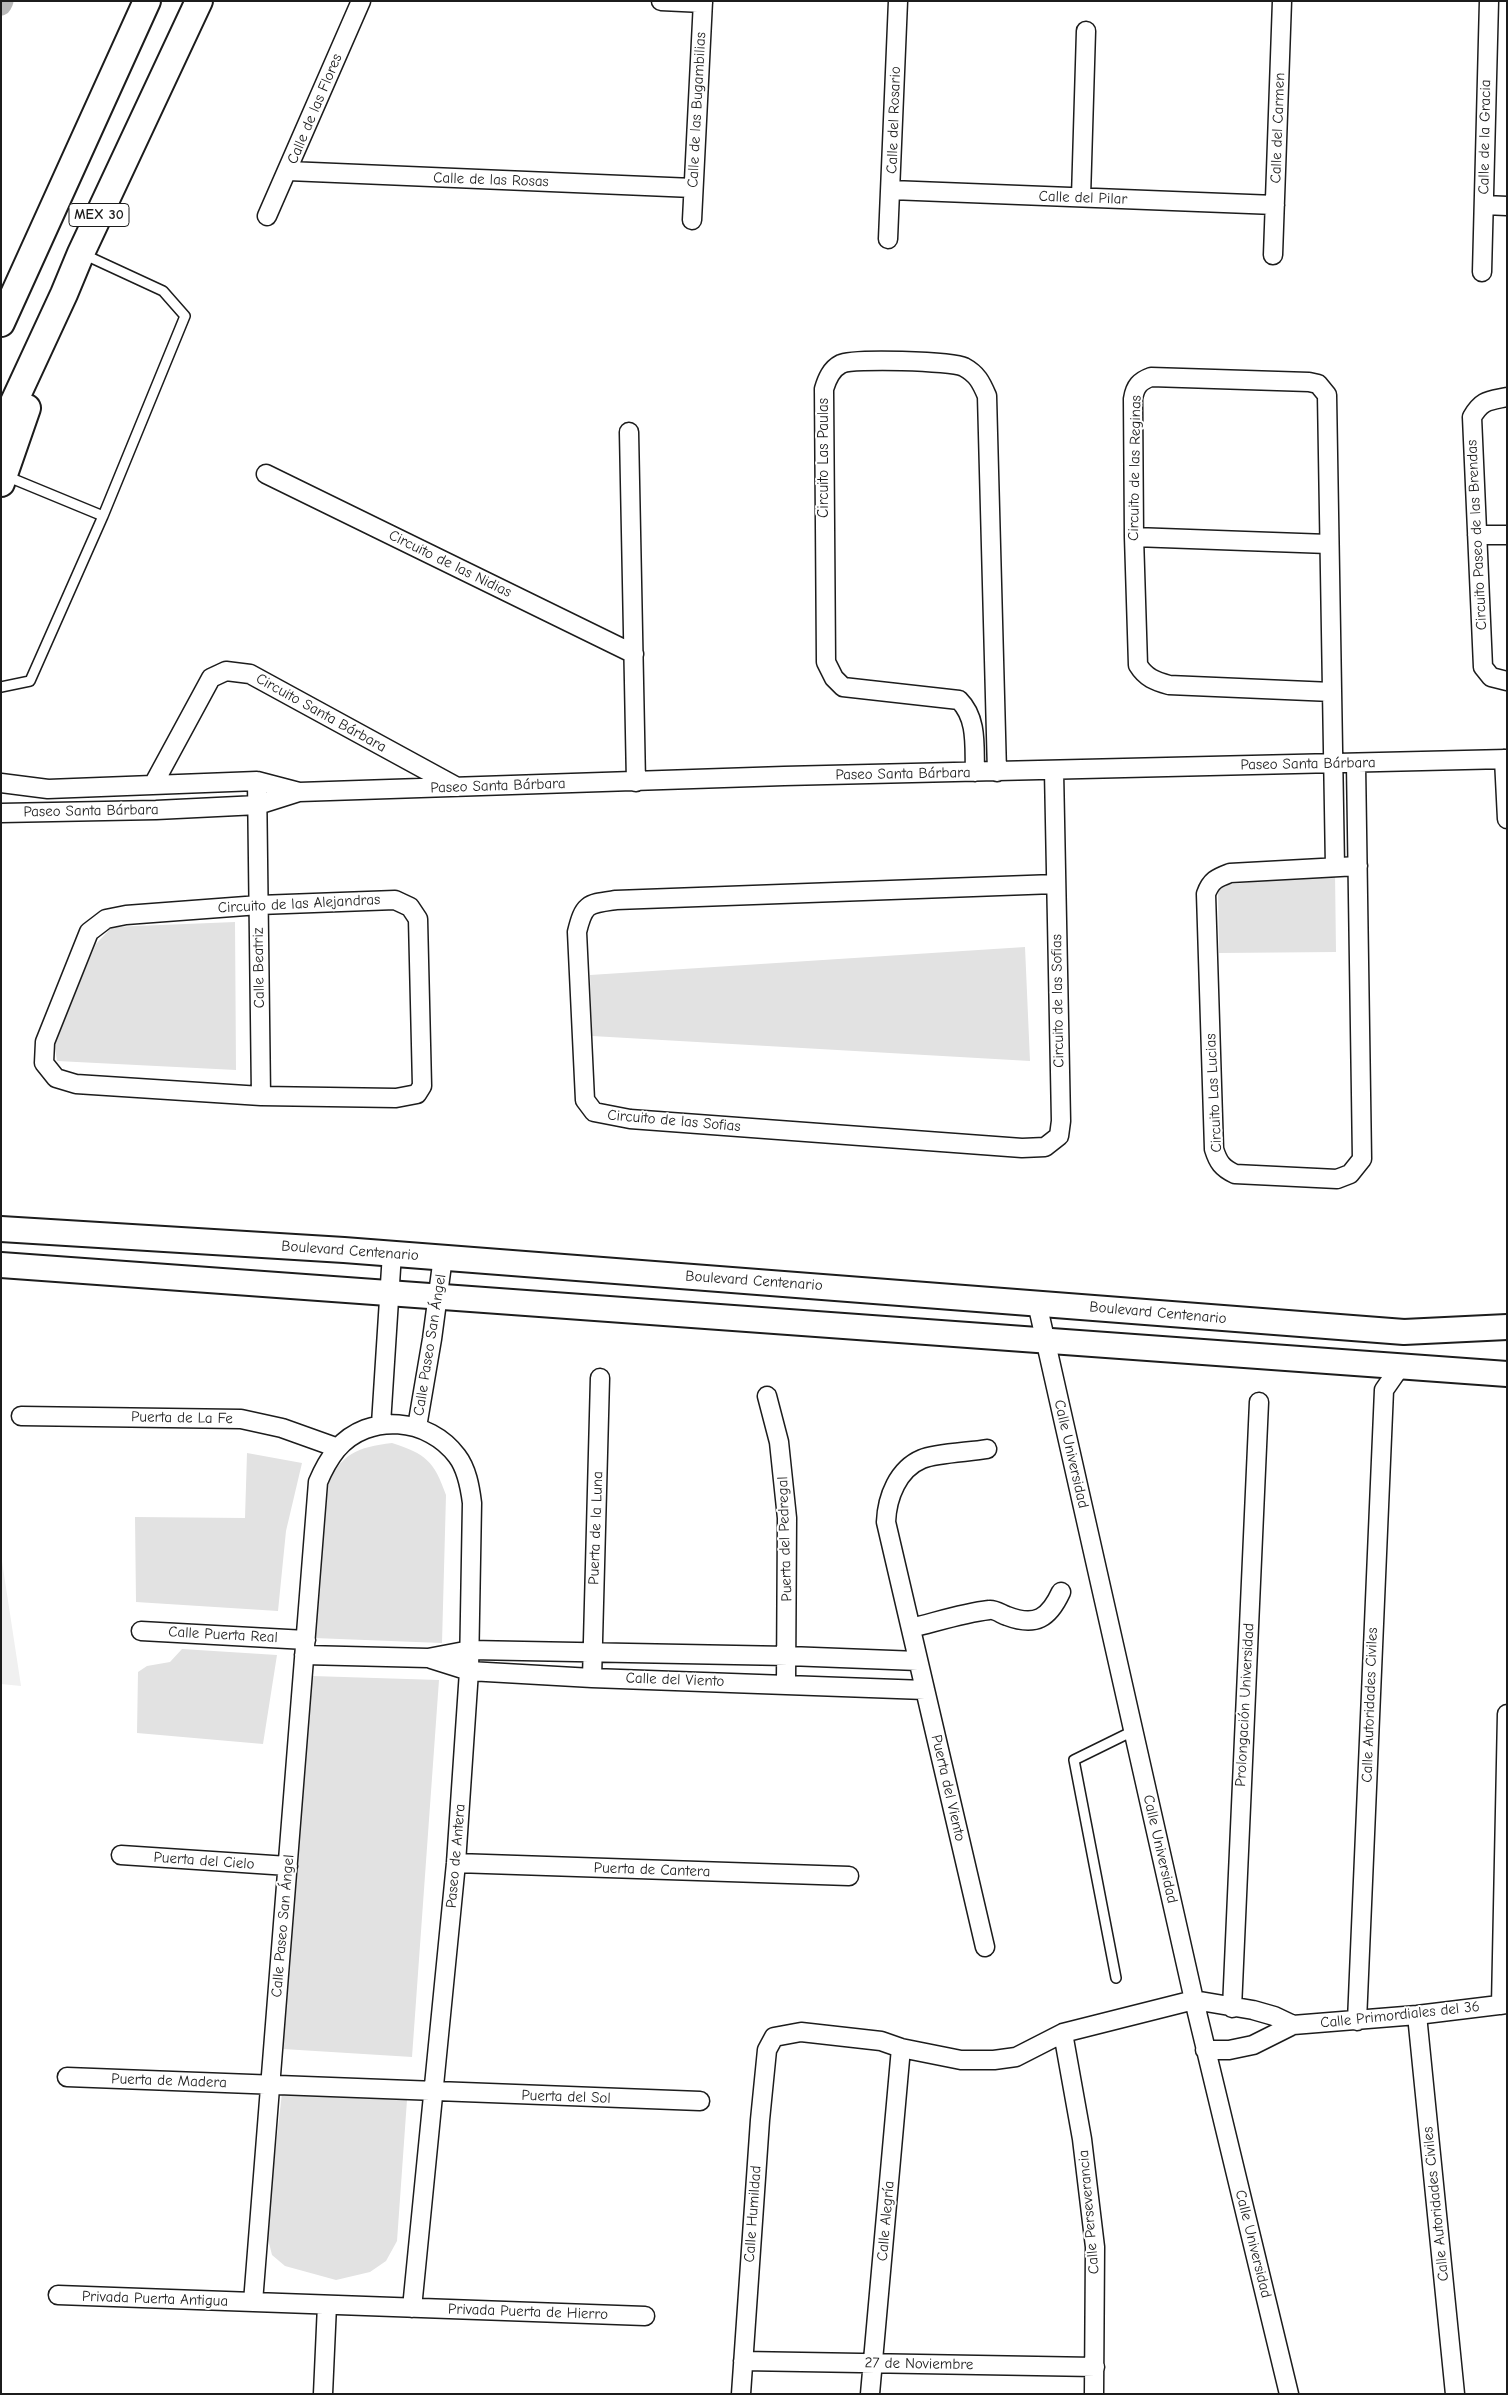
<!DOCTYPE html>
<html>
<head>
<meta charset="utf-8">
<style>
	body { margin:0 }
	#map { position:relative; width:1508px; height:2395px; overflow:hidden; background:#fff; font-family:"Comic Neue",sans-serif }
	canvas { display:block }
	.frame { position:absolute; inset:0; border:2px solid #1c1c1c; pointer-events:none }
</style>
</head>
<body>
<div id="map">
<canvas width="1508" height="2395"></canvas>
<div class="frame"></div>
</div>
<script>
const context = document.querySelector('canvas').getContext('2d');
context.lineJoin = 'round';
function fill(path, color) { context.fillStyle = color; context.fill(path, 'evenodd'); }
function strokePath(path, color, width, dash) { context.strokeStyle = color; context.lineWidth = width; context.lineCap = dash ? 'butt' : 'round'; context.setLineDash(dash || []); context.stroke(path); }
function write(font, color, halo, rows, align = 'center') {
  context.font = font + ' "Comic Neue",sans-serif'; context.lineWidth = 4; context.setLineDash([]); context.textBaseline = 'middle'; context.strokeStyle = halo; context.fillStyle = color; for (const [text, x, y, turn = 0] of rows) {
    context.save(); context.translate(x, y); context.rotate((+turn || 0) * Math.PI / 180); context.textAlign = isNaN(turn) ? turn : align; if (halo) context.strokeText(text, 0, 0); context.fillText(text, 0, 0); context.restore();
  }
}
fill(new Path2D(`
	M1,1555L21,1686L1,1684Z`), '#f0f0f0');
fill(new Path2D(`
	M1335,873L1336,952L1219,953L1218,891L1224,885Z
	M235,922L236,1070L57,1061L54,1042L96,944L112,927Z
	M1025,947L1030,1061L592,1036L590,975Z
	M392,1443C426,1454 434,1461 446,1495L442,1643L314,1638L327,1488C339,1454 358,1447 392,1443Z
	M247,1453L302,1463L286,1531L278,1611L136,1602L135,1517L245,1518Z
	M182,1649L277,1655L263,1744L137,1733L138,1672L147,1666L170,1662Z
	M312,1676L439,1680L412,2057L283,2049Z
	M282,2093L407,2100L397,2241L386,2261L370,2272L336,2280L285,2266L272,2255L266,2231Z`), '#e2e2e2');
strokePath(new Path2D(`
	M1,5L3,1`), '#b8b8b8', 21);
const service = new Path2D(`
	M6,476L103,516
	M1,687L30,681L103,516L185,316L163,291L83,254
	M1116,1978L1074,1760L1133,1731`);
const minor = new Path2D(`
	M661,1L703,3
	M288,171L693,188
	M891,190L1275,205
	M1081,197L1086,31
	M1484,205L1507,206
	M267,216L361,1
	M692,220L703,1
	M888,239L898,1
	M1273,255L1282,1
	M1482,272L1489,1
	M1507,397C1488,401 1482,400 1472,417L1483,667L1491,677L1507,681
	M629,432L636,782
	M266,474L634,654
	M1477,535H1507
	M1134,537L1328,544
	M1332,692L1169,685C1155,681 1146,678 1138,665L1134,537L1133,399C1135,386 1140,381 1151,377L1309,382L1318,384L1327,395L1335,867
	M1504,759L1507,819
	M1356,764L1362,1159L1350,1174L1337,1179L1235,1174C1222,1168 1218,1162 1214,1149L1206,894C1211,880 1217,878 1230,873L1358,866
	M1054,771L1061,1121L1059,1136L1045,1147L1022,1148L630,1119L594,1112L585,1100L577,932C584,903 588,904 616,900L1055,884
	M975,772C974,747 978,719 959,700L843,687L834,678L826,662L824,389C827,379 831,369 841,364C852,358 952,361 964,367C977,374 981,382 987,396L997,772
	M257,781L261,1096
	M1,783L48,789L257,781L299,792
	M153,785L211,678L226,671L250,674L457,787
	M1,813L156,810L258,805L299,792L784,776L1507,759
	M395,900L410,907L418,919L422,1086L417,1094L396,1098L261,1096L76,1084L56,1078L44,1063L45,1042L89,932L106,919L126,915L259,905Z
	M1037,1303L1194,2000L1289,2394
	M767,1396L779,1442L787,1518L786,1684
	M21,1416L241,1419L282,1428L338,1448
	M381,1424L392,1253
	M417,1427L432,1339L443,1257
	M911,1628C936,1622 963,1613 989,1610C995,1609 1001,1614 1007,1616C1036,1627 1049,1618 1061,1592
	M141,1631L306,1640
	M304,1655L428,1658L470,1650L788,1656L918,1661
	M431,1659L469,1671L592,1678L925,1690
	M592,1678L600,1378
	M121,1855L288,1866
	M456,1863L849,1876
	M985,1947L886,1522C887,1497 898,1469 922,1459C936,1453 971,1452 987,1449
	M1501,2005L1507,1714
	M1232,2008L1259,1402
	M1417,2015L1455,2394
	M1357,2021L1384,1390L1400,1367
	M1063,2033L1082,2139L1095,2247L1094,2394
	M1205,2050H1229L1253,2045L1293,2025L1417,2015L1507,2004
	M67,2077L700,2101
	M58,2295L645,2316
	M253,2302L318,1482C323,1470 329,1459 337,1449C369,1412 429,1418 457,1456C467,1469 470,1487 472,1503L469,1671L456,1863L412,2308
	M743,2361L1095,2367
	M323,2394L327,2305
	M741,2394L760,2120L767,2050L774,2037L801,2032L881,2041L901,2048L961,2060H994L1016,2057L1063,2033L1194,2000L1253,2010L1274,2016L1293,2025
	M870,2394L901,2048`);
const secondary = new Path2D(`
	M1,1229L344,1250L1404,1332L1507,1327
	M1,1265L1507,1374`);
const primary = new Path2D(`
	M1,323L147,1
	M1,430L64,294L81,253L199,1
	M1,483L27,408`);
strokePath(service, '#1c1c1c', 12);
strokePath(minor, '#1c1c1c', 21);
strokePath(secondary, '#1c1c1c', 28);
strokePath(primary, '#1c1c1c', 30);
strokePath(service, '#fff', 9);
strokePath(minor, '#fff', 18);
strokePath(secondary, '#fff', 24);
strokePath(primary, '#fff', 26);
for (const [x, y, w] of [
	[99,215,60]
]) { const box = new Path2D(); box.roundRect(x - w / 2, y - 11.5, w, 23, 4); context.fillStyle = '#fff'; context.fill(box); strokePath(box, '#1c1c1c', 1); }
write('bold 14px', '#1c1c1c', null, [
	["MEX 30",99,215]
]);
write('15px', '#1c1c1c', '#fff', [
	["Calle de las Flores",315,109,-67],
	["Calle de las Bugambilias",697,110,-87],
	["Calle del Rosario",894,120,-88],
	["Calle del Carmen",1278,128,-88],
	["Calle de la Gracia",1485,137,-89],
	["Calle de las Rosas",491,180,2],
	["Calle del Pilar",1083,198,2],
	["Circuito Las Paulas",824,458,-90],
	["Circuito de las Reginas",1135,468,-89],
	["Circuito Paseo de las Brendas",1477,535,-93],
	["Circuito de las Nidias",450,564,26],
	["Circuito Santa Bárbara",321,713,29],
	["Paseo Santa Bárbara",1308,764,-1],
	["Paseo Santa Bárbara",903,774,-1],
	["Paseo Santa Bárbara",498,786,-2],
	["Paseo Santa Bárbara",91,811,-1],
	["Circuito de las Alejandras",299,904,-3],
	["Calle Beatriz",259,968,-91],
	["Circuito de las Sofias",1058,1001,-91],
	["Circuito Las Lucias",1214,1093,-93],
	["Circuito de las Sofias",674,1121,5],
	["Boulevard Centenario",350,1251,4],
	["Boulevard Centenario",754,1281,4],
	["Boulevard Centenario",1158,1313,5],
	["Calle Paseo San Ángel",430,1345,-81],
	["Puerta de La Fe",182,1418,1],
	["Calle Universidad",1071,1454,77],
	["Puerta de la Luna",596,1528,-88],
	["Puerta del Pedregal",785,1539,-92],
	["Calle Puerta Real",223,1635,3],
	["Calle del Viento",675,1680,2],
	["Prolongación Universidad",1245,1705,-87],
	["Calle Autoridades Civiles",1370,1705,-88],
	["Puerta del Viento",948,1788,77],
	["Calle Universidad",1160,1849,77],
	["Paseo de Antera",456,1856,-85],
	["Puerta del Cielo",204,1861,4],
	["Puerta de Cantera",652,1870,2],
	["Calle Paseo San Ángel",283,1926,-85],
	["Calle Primordiales del 36",1400,2015,-6],
	["Puerta de Madera",169,2081,2],
	["Puerta del Sol",566,2097,2],
	["Calle Autoridades Civiles",1436,2204,-96],
	["Calle Perseverancia",1089,2212,-95],
	["Calle Humildad",753,2214,-86],
	["Calle Alegría",886,2221,-85],
	["Calle Universidad",1253,2244,76],
	["Privada Puerta Antigua",155,2299,2],
	["Privada Puerta de Hierro",528,2312,2],
	["27 de Noviembre",919,2364,1]
]);
</script>
</body>
</html>
